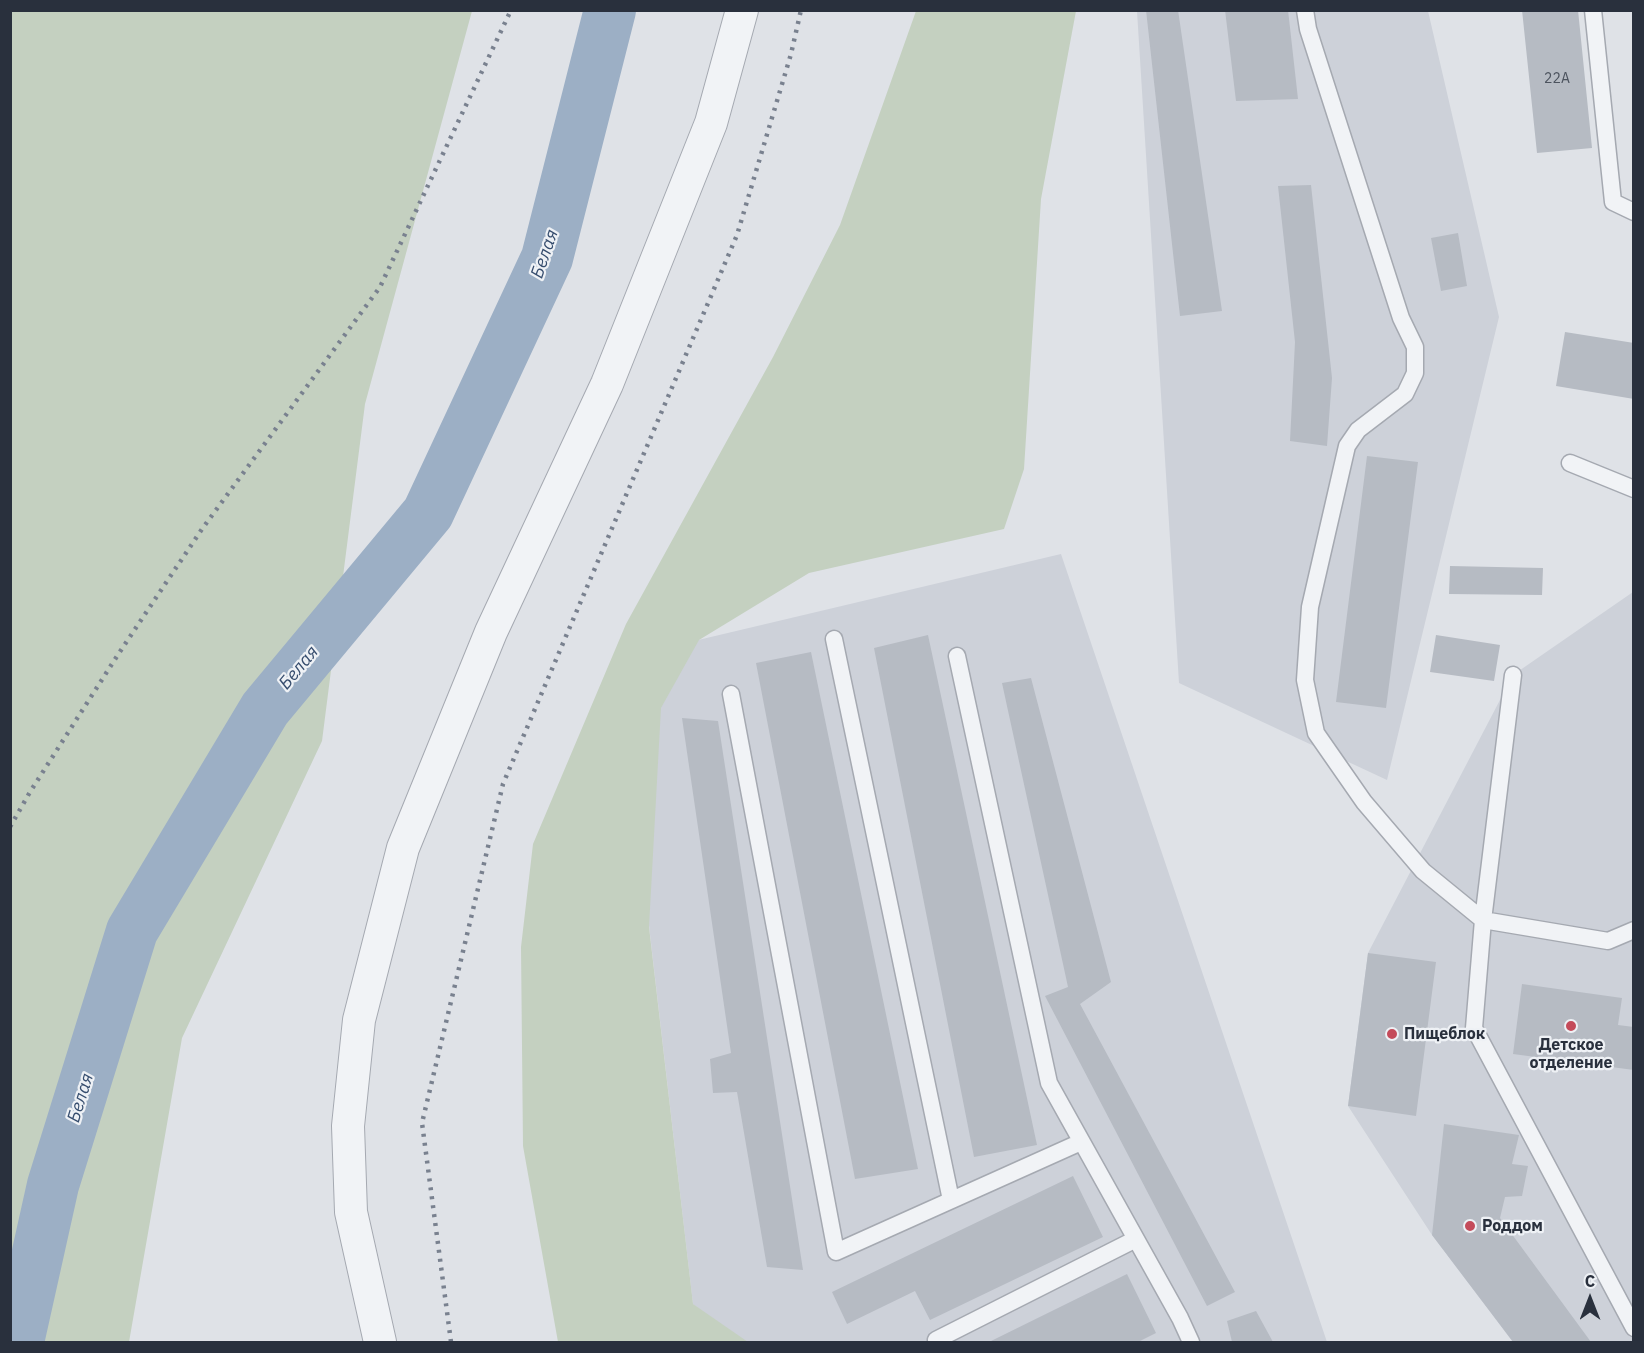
<!DOCTYPE html>
<html>
<head>
<meta charset="utf-8">
<style>
	body { margin:0 }
	#map { position:relative; width:1644px; height:1353px; overflow:hidden; background:#dfe2e7; font-family:"IBM Plex Sans",sans-serif }
	canvas { display:block }
	.frame { position:absolute; inset:0; border:12px solid #29303d; pointer-events:none }
	.north { position:absolute; left:1560px; top:1269px; width:60px; height:60px; -webkit-text-stroke:4px #eef1f5; paint-order:stroke; rotate:0deg; font-size:16px; font-weight:700; line-height:24px; text-align:center; color:#29303d }
	.north::after { content:''; display:block; margin:auto; width:21px; height:27px; background:#29303d; clip-path:polygon(50% 0,100% 100%,50% 72%,0 100%) }
</style>
</head>
<body>
<div id="map">
<canvas width="1644" height="1353"></canvas>
<div class="frame"></div>
<div class="north">С</div>
</div>
<script>
const context = document.querySelector('canvas').getContext('2d');
context.lineJoin = 'round';
function fill(path, color) { context.fillStyle = color; context.fill(path, 'evenodd'); }
function strokePath(path, color, width, dash) { context.strokeStyle = color; context.lineWidth = width; context.lineCap = dash ? 'butt' : 'round'; context.setLineDash(dash || []); context.stroke(path); }
function write(font, color, halo, rows, align = 'center') {
  context.font = font + ' "IBM Plex Sans",sans-serif'; context.lineWidth = 4.5; context.setLineDash([]); context.textBaseline = 'middle'; context.strokeStyle = halo; context.fillStyle = color; for (const [text, x, y, turn = 0] of rows) {
    context.save(); context.translate(x, y); context.rotate((+turn || 0) * Math.PI / 180); context.textAlign = isNaN(turn) ? turn : align; if (halo) context.strokeText(text, 0, 0); context.fillText(text, 0, 0); context.restore();
  }
}
fill(new Path2D(`
	M1137,11H1428L1499,317L1387,780L1179,683Z
	M1061,554L1327,1342H723L693,1304L618,659Z
	M1633,592V1342H1513L1432,1235L1348,1106L1368,953L1513,675Z`), '#cdd1d9');
fill(new Path2D(`
	M10,11H472L365,404L322,741L182,1038L129,1342H11Z
	M916,11H1076L1041,199L1024,469L1004,529L809,573L699,640L661,708L649,927L693,1304L748,1342H558L523,1146L521,947L533,844L626,624L773,357L840,225Z`), '#c4d0c0');
strokePath(new Path2D(`
	M18,1342L53,1185L132,931L265,709L428,513L547,258L610,10`), '#9cafc5', 52);
fill(new Path2D(`
	M1146,10H1178L1222,311L1180,316Z
	M1225,10H1288L1298,99L1236,101Z
	M1522,10H1578L1592,148L1537,153Z
	M1311,185L1332,378L1327,446L1290,441L1295,342L1278,186Z
	M1458,233L1467,286L1441,291L1431,238Z
	M1565,332L1634,343V399L1556,386Z
	M1367,456L1418,462L1386,708L1336,702Z
	M1450,566L1543,568L1542,595L1449,594Z
	M928,635L1037,1145L974,1157L874,648Z
	M1436,635L1500,645L1494,681L1430,672Z
	M811,652L918,1169L855,1179L756,663Z
	M1031,678L1111,982L1080,1004L1235,1292L1207,1306L1045,996L1068,987L1002,683Z
	M682,718L718,721L803,1270L767,1267L737,1092L713,1093L710,1059L731,1053Z
	M1368,953L1436,962L1416,1116L1348,1106Z
	M1522,984L1622,998L1618,1025L1634,1027V1070L1513,1054Z
	M1444,1124L1519,1135L1512,1164L1528,1166L1522,1196L1505,1197L1500,1218L1591,1342H1513L1432,1235Z
	M1073,1176L1103,1237L930,1320L915,1291L847,1324L832,1292Z
	M1127,1274L1156,1333L1138,1342H989Z
	M1256,1311L1273,1342H1232L1227,1321Z`), '#b6bbc3');
const service = new Path2D(`
	M1305,10L1308,29L1401,318L1415,347V373L1405,394L1358,430L1347,446L1310,607L1305,680L1316,733L1364,802L1423,871L1483,920L1474,1028L1634,1328
	M1593,10L1613,202L1634,212
	M1570,463L1634,489
	M834,639L951,1200
	M957,656L1049,1083L1180,1318L1191,1342
	M1513,675L1483,920L1608,941L1634,930
	M731,694L836,1252L1081,1142
	M936,1340L1136,1239`);
const minor = new Path2D(`
	M380,1342L351,1212L348,1126L359,1020L403,848L491,632L607,384L711,123L742,10`);
strokePath(service, '#a5a9b1', 19);
strokePath(minor, '#a5a9b1', 34);
strokePath(service, '#f1f3f6', 16);
strokePath(minor, '#f1f3f6', 32);
strokePath(new Path2D(`
	M10,827L30,792L119,653L202,529L380,287L511,10
	M451,1342L422,1123L503,784L737,235L791,54L801,10`), '#79818f', 4.5, [3, 6]);
for (const [x, y, r, color] of [
	[1571,1026,6,"#c44b5a"],
	[1392,1034,6,"#c44b5a"],
	[1470,1226,6,"#c44b5a"]
]) { const dot = new Path2D(); dot.arc(x, y, r, 0, 2 * Math.PI); context.fillStyle = color; context.fill(dot); strokePath(dot, '#eef1f5', 2); }
write('14px', '#4c535e', null, [
	["22А",1557,79]
]);
write('bold 16px', '#29303d', '#eef1f5', [
	["Пищеблок",1404,1034],
	["Детское",1571,1045,"center"],
	["отделение",1571,1063,"center"],
	["Роддом",1482,1226]
], 'left');
write('italic 18px', '#364d6e', '#eef1f5', [
	["Белая",545,254,-71],
	["Белая",299,668,-50],
	["Белая",81,1098,-73]
]);
</script>
</body>
</html>
